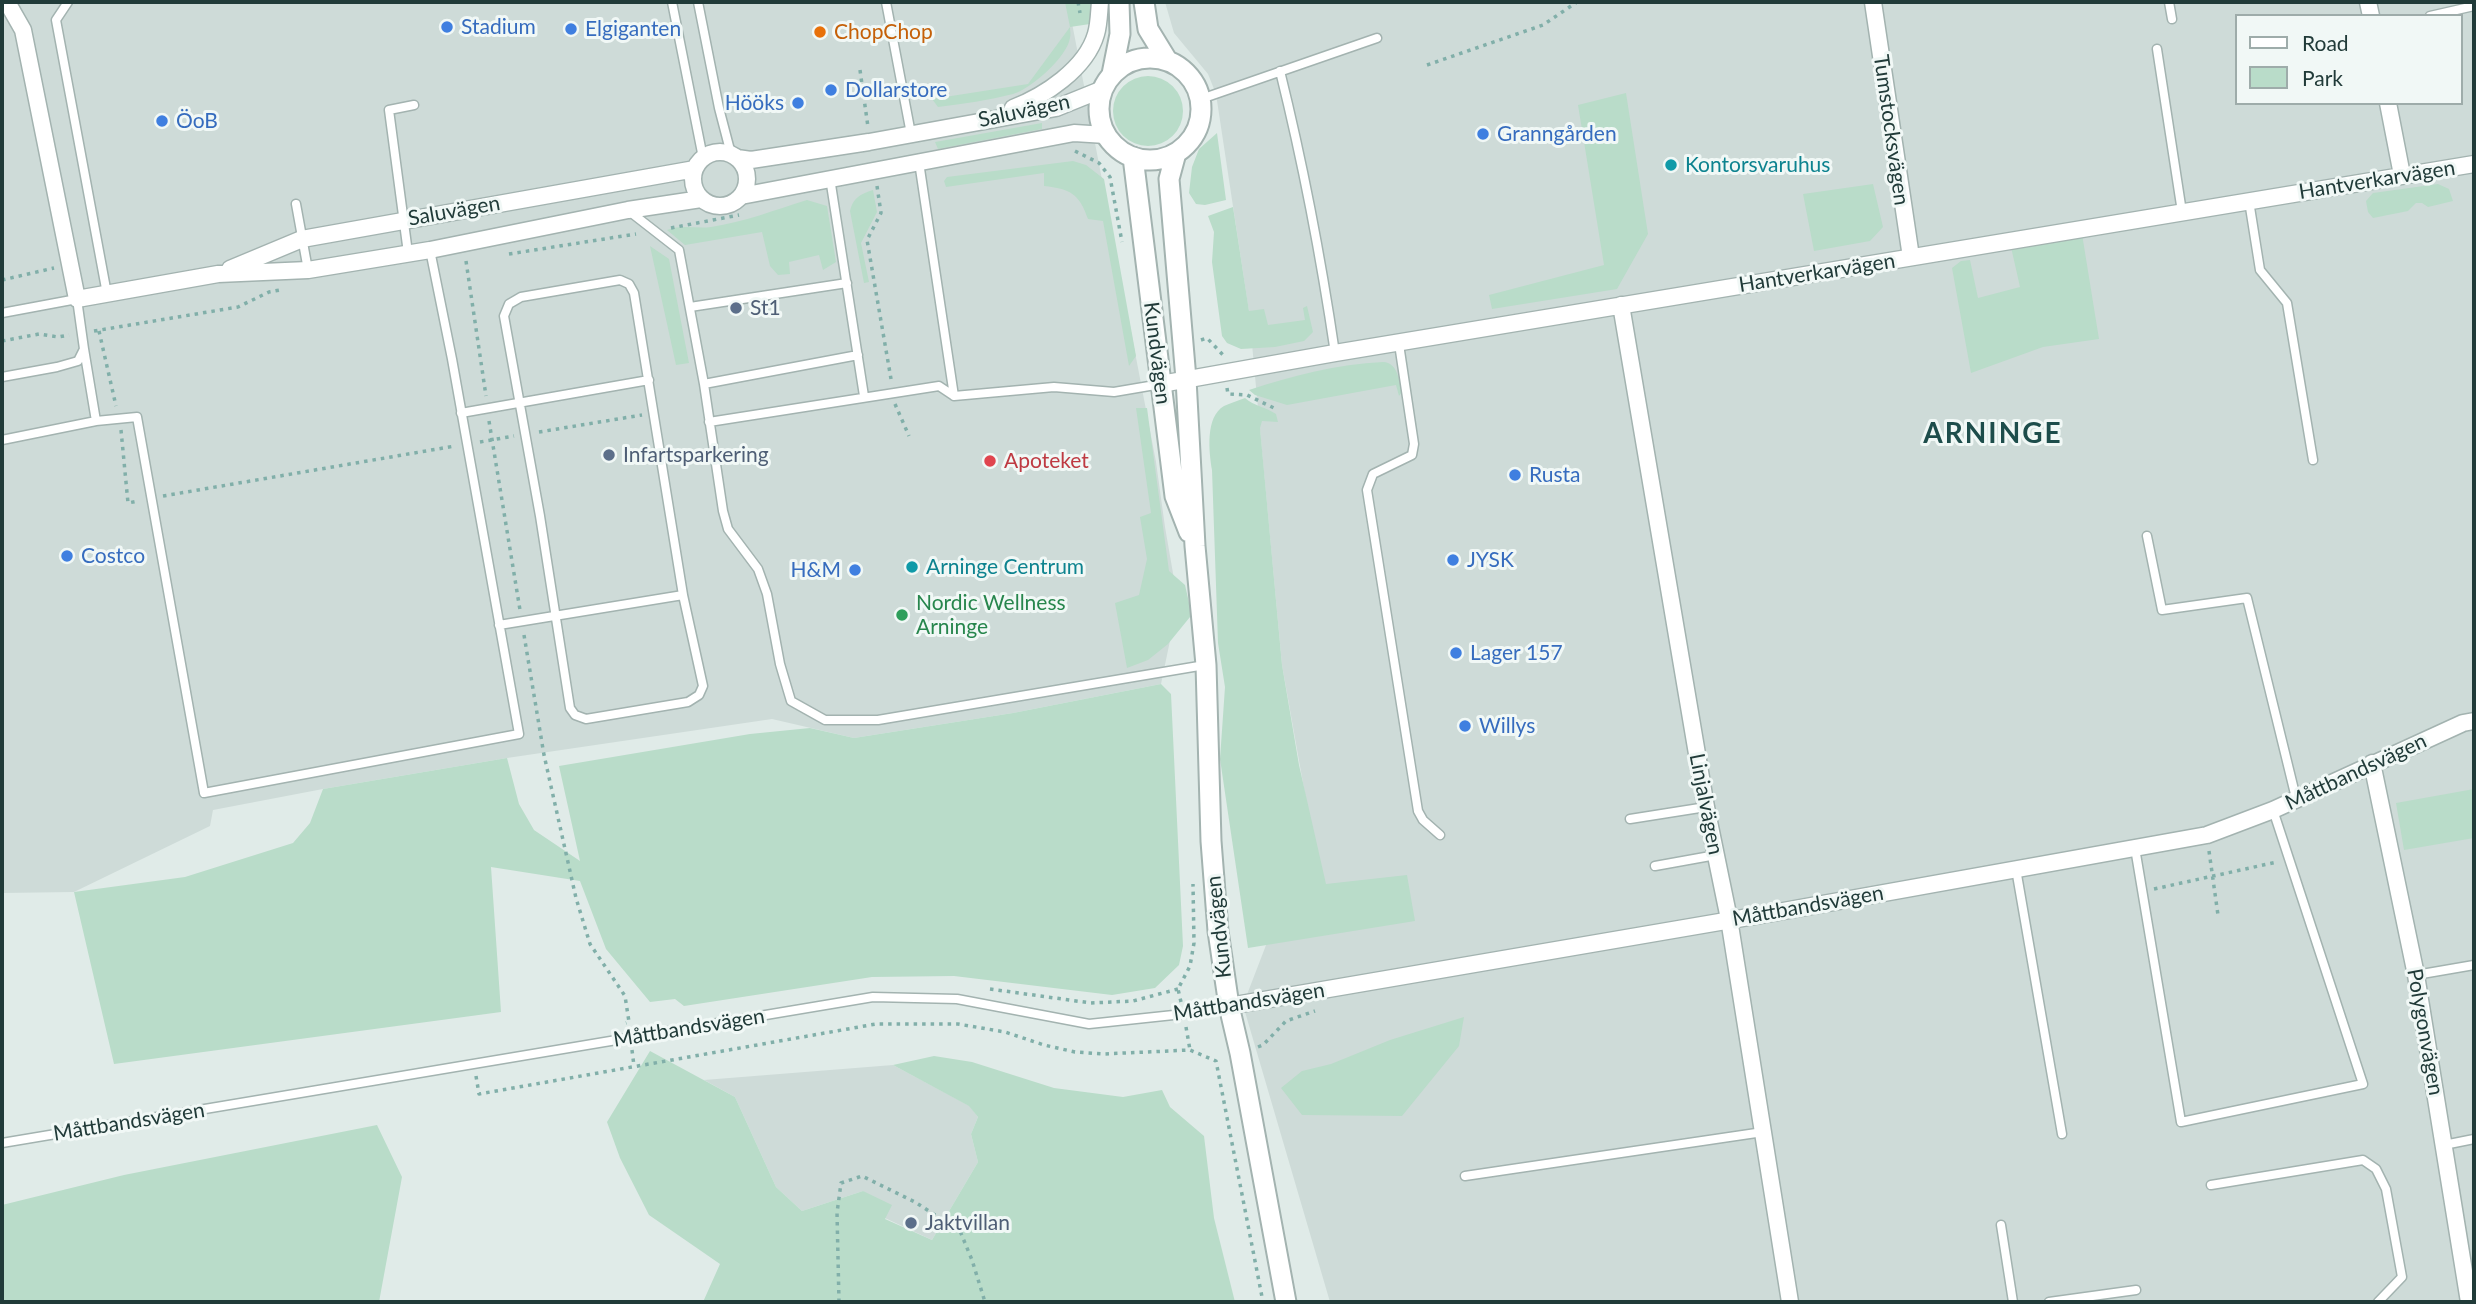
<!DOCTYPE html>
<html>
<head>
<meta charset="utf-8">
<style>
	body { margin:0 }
	#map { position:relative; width:2476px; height:1304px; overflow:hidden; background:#e0ebe8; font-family:Lato,sans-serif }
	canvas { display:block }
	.frame { position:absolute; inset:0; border:4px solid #213b39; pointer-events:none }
	.legend { position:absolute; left:2235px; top:14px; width:228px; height:91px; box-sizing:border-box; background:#f1f8f6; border:2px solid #9eacaa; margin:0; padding:9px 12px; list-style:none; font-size:21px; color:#213b39 }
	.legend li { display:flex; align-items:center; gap:14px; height:35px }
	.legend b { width:35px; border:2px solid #9eacaa }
</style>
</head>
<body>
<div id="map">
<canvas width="2476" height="1304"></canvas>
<div class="frame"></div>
<ul class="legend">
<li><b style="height:9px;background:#fff"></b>Road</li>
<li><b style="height:19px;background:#b9dcc9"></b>Park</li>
</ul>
</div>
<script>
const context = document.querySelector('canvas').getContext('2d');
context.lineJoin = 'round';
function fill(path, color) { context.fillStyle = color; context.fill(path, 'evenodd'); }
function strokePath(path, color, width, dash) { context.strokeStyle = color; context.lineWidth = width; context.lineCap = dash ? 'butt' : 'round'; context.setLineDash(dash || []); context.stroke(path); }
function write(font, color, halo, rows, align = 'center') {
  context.font = font + ' Lato,sans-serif'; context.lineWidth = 6; context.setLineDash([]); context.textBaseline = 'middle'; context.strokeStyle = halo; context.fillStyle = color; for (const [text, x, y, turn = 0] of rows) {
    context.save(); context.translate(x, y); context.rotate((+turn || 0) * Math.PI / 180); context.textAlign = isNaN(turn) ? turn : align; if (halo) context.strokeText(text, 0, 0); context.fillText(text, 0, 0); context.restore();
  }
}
fill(new Path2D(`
	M2,2H1068L1156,462L1165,527L1178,602L1161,684L1013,713L854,738L772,719L507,758L323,789L213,810L210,826L74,892L2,893Z
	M1165,2H2474V1302H1330L1243,1005L1311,828L1282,665L1249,312L1216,94L1208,74L1174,33ZM2236,16H2460V103H2236Z
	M893,1065L970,1106L978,1117L971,1134L978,1162L932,1240L885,1218L863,1191L802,1211L776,1187L735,1097L704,1080Z`), '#cedbd8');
fill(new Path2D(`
	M1065,2H1095L1090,24L1070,27C1070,31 1071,34 1070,38C1067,57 1031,89 1013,94C989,100 963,104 938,107L932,99L1028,84L1070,27Z
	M1113 111a35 35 0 1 1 70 0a35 35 0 1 1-70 0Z
	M1626,93L1648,234L1617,289L1492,309L1489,295L1604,265L1578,105Z
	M1042,123V129L938,149L935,142Z
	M1217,133L1226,200L1205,205L1196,204L1189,193L1192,167L1199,149Z
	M1073,161L1086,165L1104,179L1136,356L1129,366L1103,221L1088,219C1079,193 1070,189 1044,186V173L946,187L944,181L947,177Z
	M1873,184L1883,227L1870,241L1814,251L1803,194Z
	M2438,184L2449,189L2453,201L2428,207L2422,203H2416L2408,211L2373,218L2368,212L2366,201L2373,193Z
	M873,190L877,212L861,243L869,282L864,283L850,211C853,198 860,194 873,190Z
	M807,200L827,206L836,262L823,270L819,255L789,262L790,274L778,275L770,266L762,232L685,245L667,230C682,224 696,229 711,227C744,222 775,210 807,200Z
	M1233,207L1249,311L1264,309L1268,325L1305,320L1303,308L1307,306L1313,332L1304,341L1275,347L1241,349L1227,343L1222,336L1212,262L1214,232L1208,216Z
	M2082,234L2099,339L2043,347L1971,373L1952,268L1961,261L1970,260L1978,298L2020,287L2011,247Z
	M650,246L669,259L689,363L676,365Z
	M1383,362C1398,363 1399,380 1402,392L1399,396L1396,385L1287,405L1255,395L1249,390C1292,376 1337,364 1383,362Z
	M1245,398C1254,406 1266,407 1276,414L1278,422L1262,421L1260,428L1282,665L1299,765L1326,884L1407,875L1415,921L1248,948L1220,759L1225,687L1218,643L1212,470C1209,452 1205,417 1224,406C1230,403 1238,401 1245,398Z
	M1136,408H1147L1169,571L1185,585L1190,607V617L1168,644L1148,660L1127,668L1115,603L1139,595L1147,559L1140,517L1151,513Z
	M1161,684L1171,694L1183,946L1179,965L1155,988L1112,995L954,976L872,977L684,1006L675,999L650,1002L606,949L580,881L491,867L501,1012L114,1064L74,892L185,877L293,843L310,823L323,789L507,758L519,804L534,830L580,861L559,766L750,734L810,728L854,738L1013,713Z
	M2474,789V838L2404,850L2396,803Z
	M1464,1017L1459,1046L1402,1116L1302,1115L1281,1088L1302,1071L1331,1064L1390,1040Z
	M650,1051L735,1097L776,1187L802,1211L863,1191L892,1205L885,1219L932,1240L978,1162L971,1134L978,1117L969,1106L893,1065L934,1056L972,1062L1054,1088L1123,1097L1162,1090L1170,1107L1204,1136L1214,1218L1235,1302H703L720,1264L649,1215L620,1158L607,1122Z
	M377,1125L402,1177L379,1302H2V1205L124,1175Z`), '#b9dcc9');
const service = new Path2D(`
	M68,2L56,20L107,294
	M672,2L703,158
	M698,2L719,108L731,154
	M886,2L911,134
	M2169,2L2172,19
	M2430,16L2474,6
	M2157,49L2182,212
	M1280,71C1303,164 1321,258 1335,353
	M1201,99L1377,38
	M919,162L954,396
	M830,178L864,396
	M2249,201L2260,270L2287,303L2313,460
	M296,204L308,270
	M629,211L679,250L704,384
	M408,253L389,110L414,105
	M620,280L629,284L634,293L683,595L703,686L699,695L688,702L586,719L575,715L570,708L540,516L504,316L509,304L521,297Z
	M690,307L847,283
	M2,313L77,299L84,349L78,361L57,367L2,377
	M1399,344L1414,444L1412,455L1373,474L1367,490L1418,811L1423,820L1440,835
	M84,349L96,421L137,417L204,793L519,734L452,359L430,250
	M858,355L704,384L723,511L728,529L758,569L767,594L780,664L791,701L825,720H878L1205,665
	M461,413L649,380
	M709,422L939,386L954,396L1054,387L1114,392L1161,384
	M2,440L96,421
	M2147,536L2162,610L2247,598L2296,798
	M499,625L683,595
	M1630,819L1706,807
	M2135,848L2181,1122L2363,1084L2273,810
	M1655,866L1716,855
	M2016,869L2062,1134
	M2416,975L2474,965
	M2,1143L873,997L957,999L1089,1024L1183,1014L1229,1006
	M2444,1145L2474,1139
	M1465,1176L1763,1132
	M2211,1185L2363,1160L2376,1169L2386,1189L2402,1277L2378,1302
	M2001,1225L2013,1302
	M2049,1302L2136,1290`);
const minor = new Path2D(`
	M7,2L23,30L77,299L218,274L308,270L430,250L628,210L701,199
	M1873,2L1911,257
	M2368,2L2371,16
	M2388,103L2402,175
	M1013,108C1044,96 1086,69 1096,34C1099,24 1099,12 1100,2
	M693 179a27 27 0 1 1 54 0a27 27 0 1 1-54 0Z
	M737,158L751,160L869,142L1056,108L1103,89
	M741,196L1074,133L1106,135
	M230,269L302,239L695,169
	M1621,305L1706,807L1729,919L1790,1302
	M1161,384L1335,353L2474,164
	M2372,763L2416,975L2469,1302
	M1229,1006L1778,912L2207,835L2273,810L2463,723L2474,721`);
const tertiary = new Path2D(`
	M1144,2L1148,29L1167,60
	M1099 109a51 51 0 1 1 102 0a51 51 0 1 1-102 0Z
	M1112,74L1120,34L1119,2
	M1176,153L1169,179L1186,379L1195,546L1206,665L1211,841L1218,931L1229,1006L1240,1053L1286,1302
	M1133,157L1175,496L1189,532`);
strokePath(service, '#a3b3b0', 11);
strokePath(minor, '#a3b3b0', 19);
strokePath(tertiary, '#a3b3b0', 23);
strokePath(new Path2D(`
	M1078,2L1080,13
	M1427,65L1543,25L1577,2
	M860,70L868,127
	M1075,151L1099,163L1110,177L1122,242
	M877,186L881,213L867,240L891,379
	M671,228L739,215
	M509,254L636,234
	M466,261L486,396
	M2,280L54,268
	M94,331L238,307L269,292L280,290
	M99,331L116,406
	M1201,340L1207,338L1224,356
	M2,341L39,334L58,337L69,335
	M1227,388L1228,394L1247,395L1276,409
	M895,404L909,436
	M489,421L520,610
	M121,430L128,503L138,501
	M539,432L642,415
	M480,442L514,436
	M163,496L455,446
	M524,635L544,755L576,898L590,944L625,996L629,1022L626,1023
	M2209,851L2218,915
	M2154,889L2277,862
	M990,989L1091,1003L1133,1001L1178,989
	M1181,1002L1178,989L1190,966L1194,943L1193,884
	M1186,1027L1190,1050
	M1258,1047L1263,1045L1286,1021L1315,1011
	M632,1050L634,1066
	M476,1076L479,1094L876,1024H958L1005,1032L1044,1045L1075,1052L1103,1054L1190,1050L1216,1061L1263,1302
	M839,1302L837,1213L841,1183L862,1176L915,1202L960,1231L972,1260L985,1302`), '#81afa9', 3.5, [3.5, 5]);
strokePath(service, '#fff', 8);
strokePath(minor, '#fff', 16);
strokePath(tertiary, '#fff', 19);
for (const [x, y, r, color] of [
	[447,27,7,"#3f7fe0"],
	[571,29,7,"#3f7fe0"],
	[820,32,7,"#e8710a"],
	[831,90,7,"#3f7fe0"],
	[798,103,7,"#3f7fe0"],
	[162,121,7,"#3f7fe0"],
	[1483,134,7,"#3f7fe0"],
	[1671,165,7,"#0f9aa8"],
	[736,308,7,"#5c6f8a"],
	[609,455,7,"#5c6f8a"],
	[990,461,7,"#e0444e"],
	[1515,475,7,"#3f7fe0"],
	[67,556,7,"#3f7fe0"],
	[1453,560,7,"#3f7fe0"],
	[912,567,7,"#0f9aa8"],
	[855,570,7,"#3f7fe0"],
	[902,615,7,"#2e9e5b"],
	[1456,653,7,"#3f7fe0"],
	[1465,726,7,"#3f7fe0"],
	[911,1223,7,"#5c6f8a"]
]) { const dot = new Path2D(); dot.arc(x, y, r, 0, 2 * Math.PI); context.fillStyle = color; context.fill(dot); strokePath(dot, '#f1f8f6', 2.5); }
write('21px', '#366cbe', '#f1f8f6', [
	["Stadium",461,27],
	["Elgiganten",585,29],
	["Dollarstore",845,90],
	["Hööks",784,103,"right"],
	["ÖoB",176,121],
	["Granngården",1497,134],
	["Rusta",1529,475],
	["Costco",81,556],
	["JYSK",1467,560],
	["H&M",841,570,"right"],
	["Lager 157",1470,653],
	["Willys",1479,726]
], 'left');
write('21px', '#c56008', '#f1f8f6', [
	["ChopChop",834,32]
], 'left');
write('21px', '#213b39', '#f1f8f6', [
	["Saluvägen",1024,111,-12],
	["Tumstocksvägen",1891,130,82],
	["Hantverkarvägen",2377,180,-9],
	["Saluvägen",454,211,-10],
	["Hantverkarvägen",1817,273,-9],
	["Kundvägen",1157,353,83],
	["Måttbandsvägen",2356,772,-25],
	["Linjalvägen",1706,804,79],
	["Måttbandsvägen",1808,906,-10],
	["Kundvägen",1219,927,-96],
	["Måttbandsvägen",1249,1002,-9],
	["Måttbandsvägen",689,1028,-9],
	["Polygonvägen",2425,1032,80],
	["Måttbandsvägen",129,1122,-9]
]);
write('21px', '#0d838f', '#f1f8f6', [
	["Kontorsvaruhus",1685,165],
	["Arninge Centrum",926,567]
], 'left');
write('21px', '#4e5e75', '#f1f8f6', [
	["St1",750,308],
	["Infartsparkering",623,455],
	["Jaktvillan",925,1223]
], 'left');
write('21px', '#be3a42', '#f1f8f6', [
	["Apoteket",1004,461]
], 'left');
write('21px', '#27864d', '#f1f8f6', [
	["Nordic Wellness",916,603],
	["Arninge",916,627]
], 'left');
context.letterSpacing = '2px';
write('bold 28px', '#1d4d4b', '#f1f8f6', [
	["ARNINGE",1993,434]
]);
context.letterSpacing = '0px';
</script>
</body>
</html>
